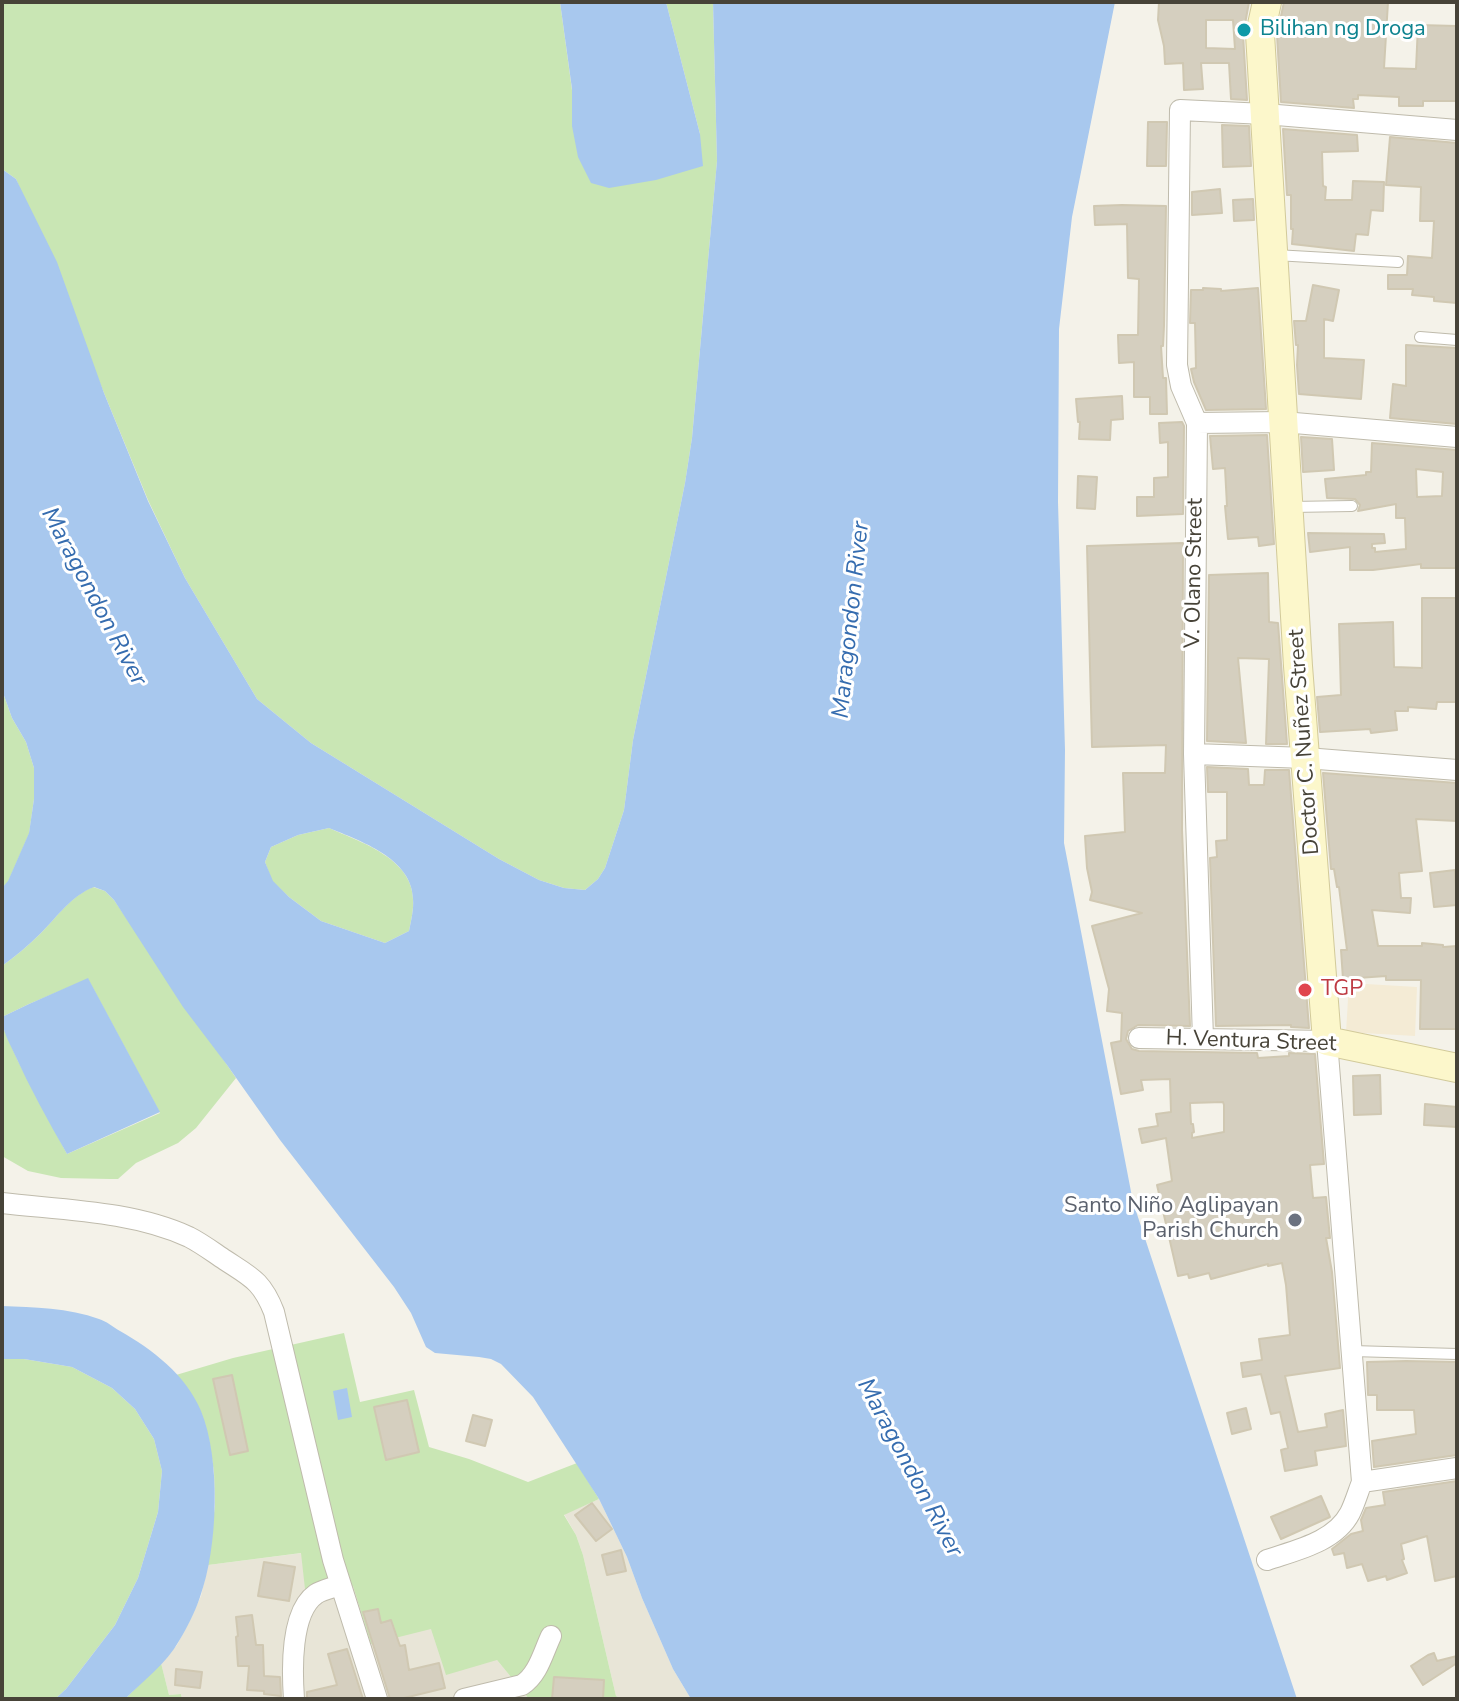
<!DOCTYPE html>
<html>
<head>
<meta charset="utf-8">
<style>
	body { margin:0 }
	#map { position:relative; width:1459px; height:1701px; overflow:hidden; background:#f4f2e9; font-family:"Nunito Sans",sans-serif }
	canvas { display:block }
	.frame { position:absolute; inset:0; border:4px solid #474338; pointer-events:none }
</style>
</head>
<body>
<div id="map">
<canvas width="1459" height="1701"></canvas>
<div class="frame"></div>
</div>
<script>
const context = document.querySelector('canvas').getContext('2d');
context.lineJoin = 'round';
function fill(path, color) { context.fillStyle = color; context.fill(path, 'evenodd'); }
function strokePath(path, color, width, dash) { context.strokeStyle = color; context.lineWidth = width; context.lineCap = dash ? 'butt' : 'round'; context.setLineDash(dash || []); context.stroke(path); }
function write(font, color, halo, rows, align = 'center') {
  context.font = font + ' "Nunito Sans",sans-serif'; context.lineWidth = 6; context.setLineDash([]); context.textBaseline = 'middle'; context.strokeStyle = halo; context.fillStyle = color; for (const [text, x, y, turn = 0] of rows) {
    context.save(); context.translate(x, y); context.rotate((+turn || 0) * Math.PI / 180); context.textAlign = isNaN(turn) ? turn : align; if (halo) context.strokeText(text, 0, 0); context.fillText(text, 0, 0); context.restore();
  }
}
fill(new Path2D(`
	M599,1499L627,1557L642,1598L673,1669L691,1699H621L616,1696L583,1555L576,1535L564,1514Z
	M302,1553L353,1586L432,1628L497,1660L529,1699H182L181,1694L169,1695L161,1663L177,1645L189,1622L201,1596L208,1565Z`), '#e8e5d7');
fill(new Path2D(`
	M1349,983L1417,987L1415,1036L1346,1032Z`), '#f4ebd5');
fill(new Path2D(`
	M2,2H560L572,90V126L700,134L666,2H713L717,161L692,438L685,483L633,740L624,810L605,868L598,879L585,890L564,888L539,880L499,859L311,743L257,699L185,578L148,500L16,179L2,169Z
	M2,690L12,718L26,742L34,768V799L29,834L8,882L2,888Z
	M329,828C360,842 412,858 413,899C414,909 411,921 409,931L385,943L321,921L289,897L272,881L265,862L271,847L298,835Z
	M93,887L105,891L114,900L236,1078L196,1128L178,1143L136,1163L118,1179H110L61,1178L28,1171L2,1156V1025L18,1061L67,1154L160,1113L88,979L29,1004L2,1017V966C16,956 29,945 41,933C58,916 71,896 93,887Z
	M344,1333L360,1402L414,1390L429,1447L469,1459L528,1482L577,1463L599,1499L564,1515L576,1535L583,1555L616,1696L621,1699H529L497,1660L446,1675L431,1629L371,1644L353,1586L306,1598L301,1553L208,1565L215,1505L214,1472L209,1440L185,1385L176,1375L233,1358Z
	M2,1359H24L72,1367L112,1388L135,1409L154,1439L162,1471L158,1512L138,1578L115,1625L66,1689L55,1699H2Z
	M161,1663L169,1695L181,1694L182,1699H125Z`), '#c9e6b4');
fill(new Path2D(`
	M560,2H666L700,134L703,166L656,180L609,188L591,183L578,157L572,126V89Z
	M713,2H1115L1072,217L1059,329L1058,502L1065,750L1064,843L1133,1202L1297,1699H691L673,1669L642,1598L627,1557L599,1499L533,1397L501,1364L491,1359L479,1357L435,1353L426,1347L411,1313L394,1287L280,1140L227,1065L183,1007L114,900L105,891L94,887C71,896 58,916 41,933C29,945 16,956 2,966V888L8,881L29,833L34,799V768L26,742L12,718L2,690V169L16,179L57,262L104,393L148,501L185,578L257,699L311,743L499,859L539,880L564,888L585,890L598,879L605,868L624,810L633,740L685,483L692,438L717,161ZM329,828C360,841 412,858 413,899C414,909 411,921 409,931L385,943L321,921L289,897L273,881L265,862L271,847L298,835Z
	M88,978L160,1112L67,1154C48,1121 30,1088 14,1053C9,1042 2,1030 2,1017L29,1004Z
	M2,1306C33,1307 69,1308 99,1319C106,1321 113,1327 120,1331C152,1349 186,1375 201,1411C221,1459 218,1548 200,1597C195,1612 187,1628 179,1641C167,1663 143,1681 125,1699H55L66,1689L115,1625L138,1578L158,1512L162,1471L154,1439L135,1409L112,1388L72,1367L24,1359H2Z
	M347,1388L352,1417L338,1420L333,1391Z`), '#a8c8ee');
const building = new Path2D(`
	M1159,2H1249L1243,35L1247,100L1231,99L1229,63H1201L1203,89L1184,90L1183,63L1165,64L1164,46L1158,20ZM1206,20H1233L1235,49L1206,48Z
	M1284,2H1388L1384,68L1416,69L1418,25L1457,26V101H1423V106H1399V97L1358,95V99H1353L1354,108L1281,102L1277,35Z
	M1148,122H1167L1166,166H1147Z
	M1222,125L1249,126L1251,166L1223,167Z
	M1283,129L1357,135L1358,151L1322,152L1323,186L1326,187L1325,200H1352L1353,181L1384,182L1383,211L1371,210L1368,235L1356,234L1354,251L1292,244L1293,229H1291V195H1287Z
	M1390,137L1457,143V303L1434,301V297L1412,295L1413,289H1388V275H1407L1408,256L1432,258L1434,221H1420L1421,187L1386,185Z
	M1220,189L1222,213L1192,215V192Z
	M1253,199L1254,220L1234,221L1233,200Z
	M1122,205L1166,206L1164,326L1163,346H1161L1163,378H1166L1167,414H1150V397H1134V362L1119,363L1118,335H1138L1139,279L1128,278L1127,224L1095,225L1094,206Z
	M1313,285L1339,290L1333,321L1324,319V358L1364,360L1361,399L1299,394L1297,365L1298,345H1296L1294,321H1306Z
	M1203,288L1221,289V291L1258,288L1266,409L1206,410L1194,382L1191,369L1196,368L1195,323H1190L1191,290H1203Z
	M1406,345L1457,348V424L1390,418L1393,384L1406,386Z
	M1122,396L1123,419L1111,420L1110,440L1079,439L1080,422H1078L1076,399Z
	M1182,422L1184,426L1183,514L1137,516V497H1154V478L1168,477V442L1160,443L1159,423Z
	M1267,435L1274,544L1259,546L1258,537L1228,539L1225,506H1227L1225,468L1213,469L1210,436Z
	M1301,437L1332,439L1334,470L1303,472Z
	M1372,443L1457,450V568H1421V564L1373,570H1350V547L1310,552L1308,533L1384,534L1385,543L1372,544V548H1375V552L1406,549L1405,518H1396V504L1358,511L1360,505L1355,499L1327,498L1325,479L1366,475V472H1371ZM1416,469L1443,472L1442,496L1417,497Z
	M1078,476L1097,477L1095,509L1077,508Z
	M1183,543L1182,830L1190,1026L1138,1025L1128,1031L1126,1039L1132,1049L1139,1051L1257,1053L1258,1058L1289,1056V1053L1315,1054L1324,1164L1310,1165L1313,1198L1326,1197L1330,1238H1326L1332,1272L1340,1368L1285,1376L1298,1432L1327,1427L1325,1414L1343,1410L1346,1446L1315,1451L1317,1465L1285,1471L1281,1450L1288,1448L1280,1412L1271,1414L1261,1374L1243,1377L1241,1363L1262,1360L1259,1339L1290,1335L1286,1285L1282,1263L1268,1266V1264L1211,1279L1209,1273L1189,1278L1188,1274L1178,1276L1157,1185L1172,1181L1166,1138L1142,1143L1139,1129L1158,1126L1156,1114L1171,1112L1170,1079L1141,1080L1143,1090L1121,1094L1111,1043L1121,1041L1122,1013L1107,1011L1109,989L1092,926L1142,913L1090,900L1092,892L1087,868L1085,836L1125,832L1123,773H1165L1166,745L1092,747L1087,546ZM1223,1102L1224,1105V1132L1192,1138V1133L1194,1132L1193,1124H1191L1190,1103Z
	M1268,573L1269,622L1278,623L1287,744H1266L1269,659L1238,658L1246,743L1207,741L1209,575Z
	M1422,598H1457V702H1437L1436,709L1408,707V711H1395L1397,730L1371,733L1370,729L1320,732L1317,697L1341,695L1339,624L1393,622L1394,667L1422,668Z
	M1207,767L1248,769L1249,785H1264L1265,770H1289L1309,1028L1291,1027V1025L1216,1026L1210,858L1217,857L1216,841L1227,840V792H1208Z
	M1323,773L1457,783V821L1416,819L1422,871L1399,873L1401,898H1411L1410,913L1372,910L1378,946H1422V943L1443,945V947L1457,946V1029H1420L1421,980H1386V976L1343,979L1341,950H1347L1339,887H1337L1334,869H1331Z
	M1455,870L1457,905L1434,907L1430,873Z
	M1380,1075L1381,1114L1354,1115L1353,1076Z
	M1425,1104L1457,1107V1127L1424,1125Z
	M1406,1361L1457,1362V1455L1374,1467L1372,1441L1416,1434L1414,1410H1377V1395H1368L1367,1362Z
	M232,1375L248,1451L230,1455L213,1379Z
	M407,1400L419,1452L386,1460L374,1407Z
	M1246,1408L1251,1429L1232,1434L1227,1413Z
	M473,1415L492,1420L485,1446L466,1441Z
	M1457,1481V1576L1435,1581L1427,1536L1401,1544L1404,1559L1402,1560L1407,1573L1387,1580L1386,1576L1368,1581L1362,1564L1347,1568L1344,1553L1334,1555L1332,1549L1351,1534L1363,1531L1361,1520L1366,1508L1385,1505L1383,1492Z
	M1321,1496L1330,1517L1281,1539L1271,1517Z
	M592,1503L612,1529L596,1541L575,1515Z
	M621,1550L626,1571L607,1575L602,1555Z
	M264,1562L295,1567L289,1601L258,1596Z
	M378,1609L381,1623L391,1620L400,1646L405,1645L409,1670L439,1663L445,1688L400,1699H390L363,1612Z
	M252,1615L256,1645H263L264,1676L280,1677L281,1696L264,1694V1691L247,1690L249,1666H238L236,1637L238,1636L236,1617Z
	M347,1649L363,1699H307V1692L337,1685L328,1654Z
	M1434,1653L1437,1661L1457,1656V1663L1423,1685L1411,1666L1428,1655Z
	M176,1669L202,1672L200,1688L175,1685Z
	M554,1677L604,1680L603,1699H552Z`);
fill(building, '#d5cfbf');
strokePath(building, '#d0c8b2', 2);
const service = new Path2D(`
	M1275,255L1398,262
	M1420,337L1457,340
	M1291,507L1352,506
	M1352,1351L1457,1354`);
const minor = new Path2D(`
	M1197,423L1283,422L1457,437
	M1194,754L1306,758L1457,770
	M1139,1038L1327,1041L1362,1482C1358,1492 1355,1503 1350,1513C1335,1542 1296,1550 1267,1560
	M1203,1039L1194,754L1197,423L1181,386L1177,365L1180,110L1265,114L1457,130
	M2,1203C63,1210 133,1211 189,1237C201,1243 213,1252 225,1260C251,1277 262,1281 274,1312L333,1560L377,1699
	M1362,1482L1457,1468
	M294,1699C292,1671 290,1612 316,1594C322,1590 332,1588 340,1585
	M464,1699L522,1685C538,1675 543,1653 551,1636`);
const secondary = new Path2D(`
	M1267,2L1260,34L1298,666L1327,1041L1457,1068`);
strokePath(service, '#bfbbac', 12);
strokePath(minor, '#bfbbac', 22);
strokePath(secondary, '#d2ca9a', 30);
strokePath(service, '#fff', 10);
strokePath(minor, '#fff', 20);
strokePath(secondary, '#fcf7cb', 28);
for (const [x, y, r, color] of [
	[1244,30,8,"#0f9aa8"],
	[1305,990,8,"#e0444e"],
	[1295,1220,8,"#6b7280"]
]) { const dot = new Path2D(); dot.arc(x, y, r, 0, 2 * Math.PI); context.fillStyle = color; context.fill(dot); strokePath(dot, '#fff', 3); }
write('22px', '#0d838f', '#fff', [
	["Bilihan ng Droga",1260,30]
], 'left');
write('22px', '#474338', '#fff', [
	["V. Olano Street",1195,573,-89],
	["Doctor C. Nuñez Street",1305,742,-94],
	["H. Ventura Street",1251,1042,2]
]);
write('22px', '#be3a42', '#fff', [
	["TGP",1321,990]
], 'left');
write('22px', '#5b616d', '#fff', [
	["Santo Niño Aglipayan",1279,1207],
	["Parish Church",1279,1232]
], 'right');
write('italic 24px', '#356caf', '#fff', [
	["Maragondon River",93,597,62],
	["Maragondon River",852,620,-84],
	["Maragondon River",909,1468,62]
]);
</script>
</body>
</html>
